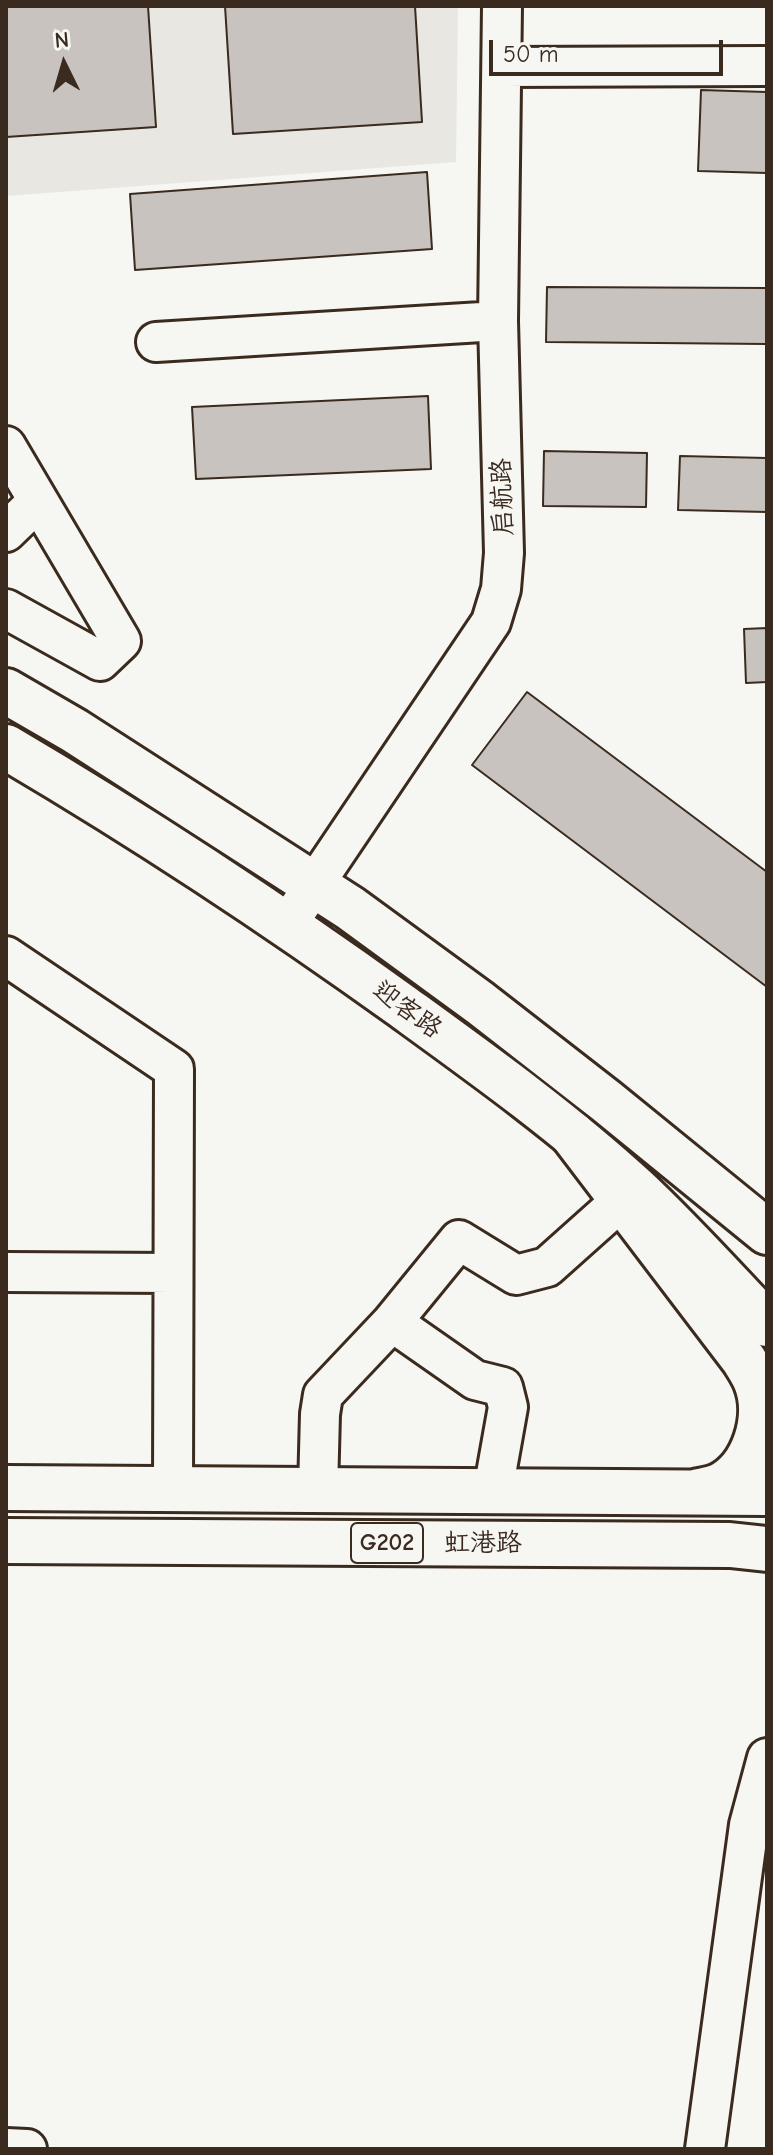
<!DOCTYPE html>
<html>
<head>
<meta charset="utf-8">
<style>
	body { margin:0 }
	#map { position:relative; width:773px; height:2155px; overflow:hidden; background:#f6f6f2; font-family:"Comic Neue",sans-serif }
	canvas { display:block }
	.frame { position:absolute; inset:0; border:8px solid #3b2a1e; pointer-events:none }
	.north { position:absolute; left:24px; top:24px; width:80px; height:80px; -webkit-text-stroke:6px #f6f6f2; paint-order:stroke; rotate:355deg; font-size:22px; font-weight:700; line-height:32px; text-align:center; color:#3b2a1e }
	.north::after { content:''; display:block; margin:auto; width:28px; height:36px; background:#3b2a1e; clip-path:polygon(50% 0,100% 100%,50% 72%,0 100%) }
	.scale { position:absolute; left:489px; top:40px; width:234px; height:36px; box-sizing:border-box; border:4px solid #3b2a1e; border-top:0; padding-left:10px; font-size:24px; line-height:28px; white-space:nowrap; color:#3b2a1e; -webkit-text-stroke:6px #f6f6f2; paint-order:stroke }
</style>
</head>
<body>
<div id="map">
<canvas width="773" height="2155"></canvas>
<div class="frame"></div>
<div class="north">N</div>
<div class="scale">50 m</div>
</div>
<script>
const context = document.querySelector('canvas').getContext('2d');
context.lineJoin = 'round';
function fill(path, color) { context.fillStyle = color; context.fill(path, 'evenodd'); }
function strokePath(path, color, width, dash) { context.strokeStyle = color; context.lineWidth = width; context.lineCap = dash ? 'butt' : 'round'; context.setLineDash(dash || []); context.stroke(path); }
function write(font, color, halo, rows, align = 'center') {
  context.font = font + ' "Comic Neue","LXGW WenKai TC",sans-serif'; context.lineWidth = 8; context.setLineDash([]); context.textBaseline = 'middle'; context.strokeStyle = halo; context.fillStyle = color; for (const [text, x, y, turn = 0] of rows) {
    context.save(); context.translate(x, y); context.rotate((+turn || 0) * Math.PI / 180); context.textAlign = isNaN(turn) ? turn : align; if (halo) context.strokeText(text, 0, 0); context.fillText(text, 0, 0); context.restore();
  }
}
fill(new Path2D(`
	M6,6H458L456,162L6,196Z`), '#e8e7e2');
const building = new Path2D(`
	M6,6H148L156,127L6,137Z
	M225,6H415L422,122L233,134Z
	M701,90L767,92V173L698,171Z
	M427,172L432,249L135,270L130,194Z
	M547,287L767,288V344L546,342Z
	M428,396L431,469L196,479L192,407Z
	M544,451L647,453L646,507L543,506Z
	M680,456L767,458V512L678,510Z
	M767,628V682L746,683L744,629Z
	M527,692L767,872V987L472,765Z`);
fill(building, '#c8c3be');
strokePath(building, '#3b2a1e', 2);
const minor = new Path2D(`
	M503,67L767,66
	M156,342L498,321
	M6,446L121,641L100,661L6,609
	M6,532L38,501
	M287,925L491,622L501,589L504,553L498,321L502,6
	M6,956L174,1069L173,1489
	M6,1272L172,1273
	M392,1322L475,1380L503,1387L508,1407L493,1491
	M318,1490L320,1414L323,1395L392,1322L459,1240L516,1275L547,1267L622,1200
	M6,2148L27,2149
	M705,2149L749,1825L767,1758`);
const major = new Path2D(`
	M6,691L75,731L350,908L480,1003L606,1101L767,1232
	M6,747C142,827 274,914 402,1006C482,1064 563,1122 636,1189C682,1232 724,1279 767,1324`);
const highway = new Path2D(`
	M572,1134L744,1360C748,1367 753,1374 756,1382C770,1417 754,1469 719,1486C712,1489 703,1490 695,1492
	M6,1488L767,1493
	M6,1541L730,1545L767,1549`);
strokePath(minor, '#3b2a1e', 44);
strokePath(major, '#3b2a1e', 50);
strokePath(highway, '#3b2a1e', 50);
strokePath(minor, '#f6f6f2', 38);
strokePath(major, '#f6f6f2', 44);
strokePath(highway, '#f6f6f2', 44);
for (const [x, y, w] of [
	[387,1543,72]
]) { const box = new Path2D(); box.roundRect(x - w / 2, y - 20, w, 40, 6); context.fillStyle = '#f6f6f2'; context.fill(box); strokePath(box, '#3b2a1e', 2); }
write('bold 24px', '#3b2a1e', null, [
	["G202",387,1543]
]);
write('26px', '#3b2a1e', '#f6f6f2', [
	["启航路",503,497,-92],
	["迎客路",407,1010,36],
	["虹港路",483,1544]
]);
</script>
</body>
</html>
